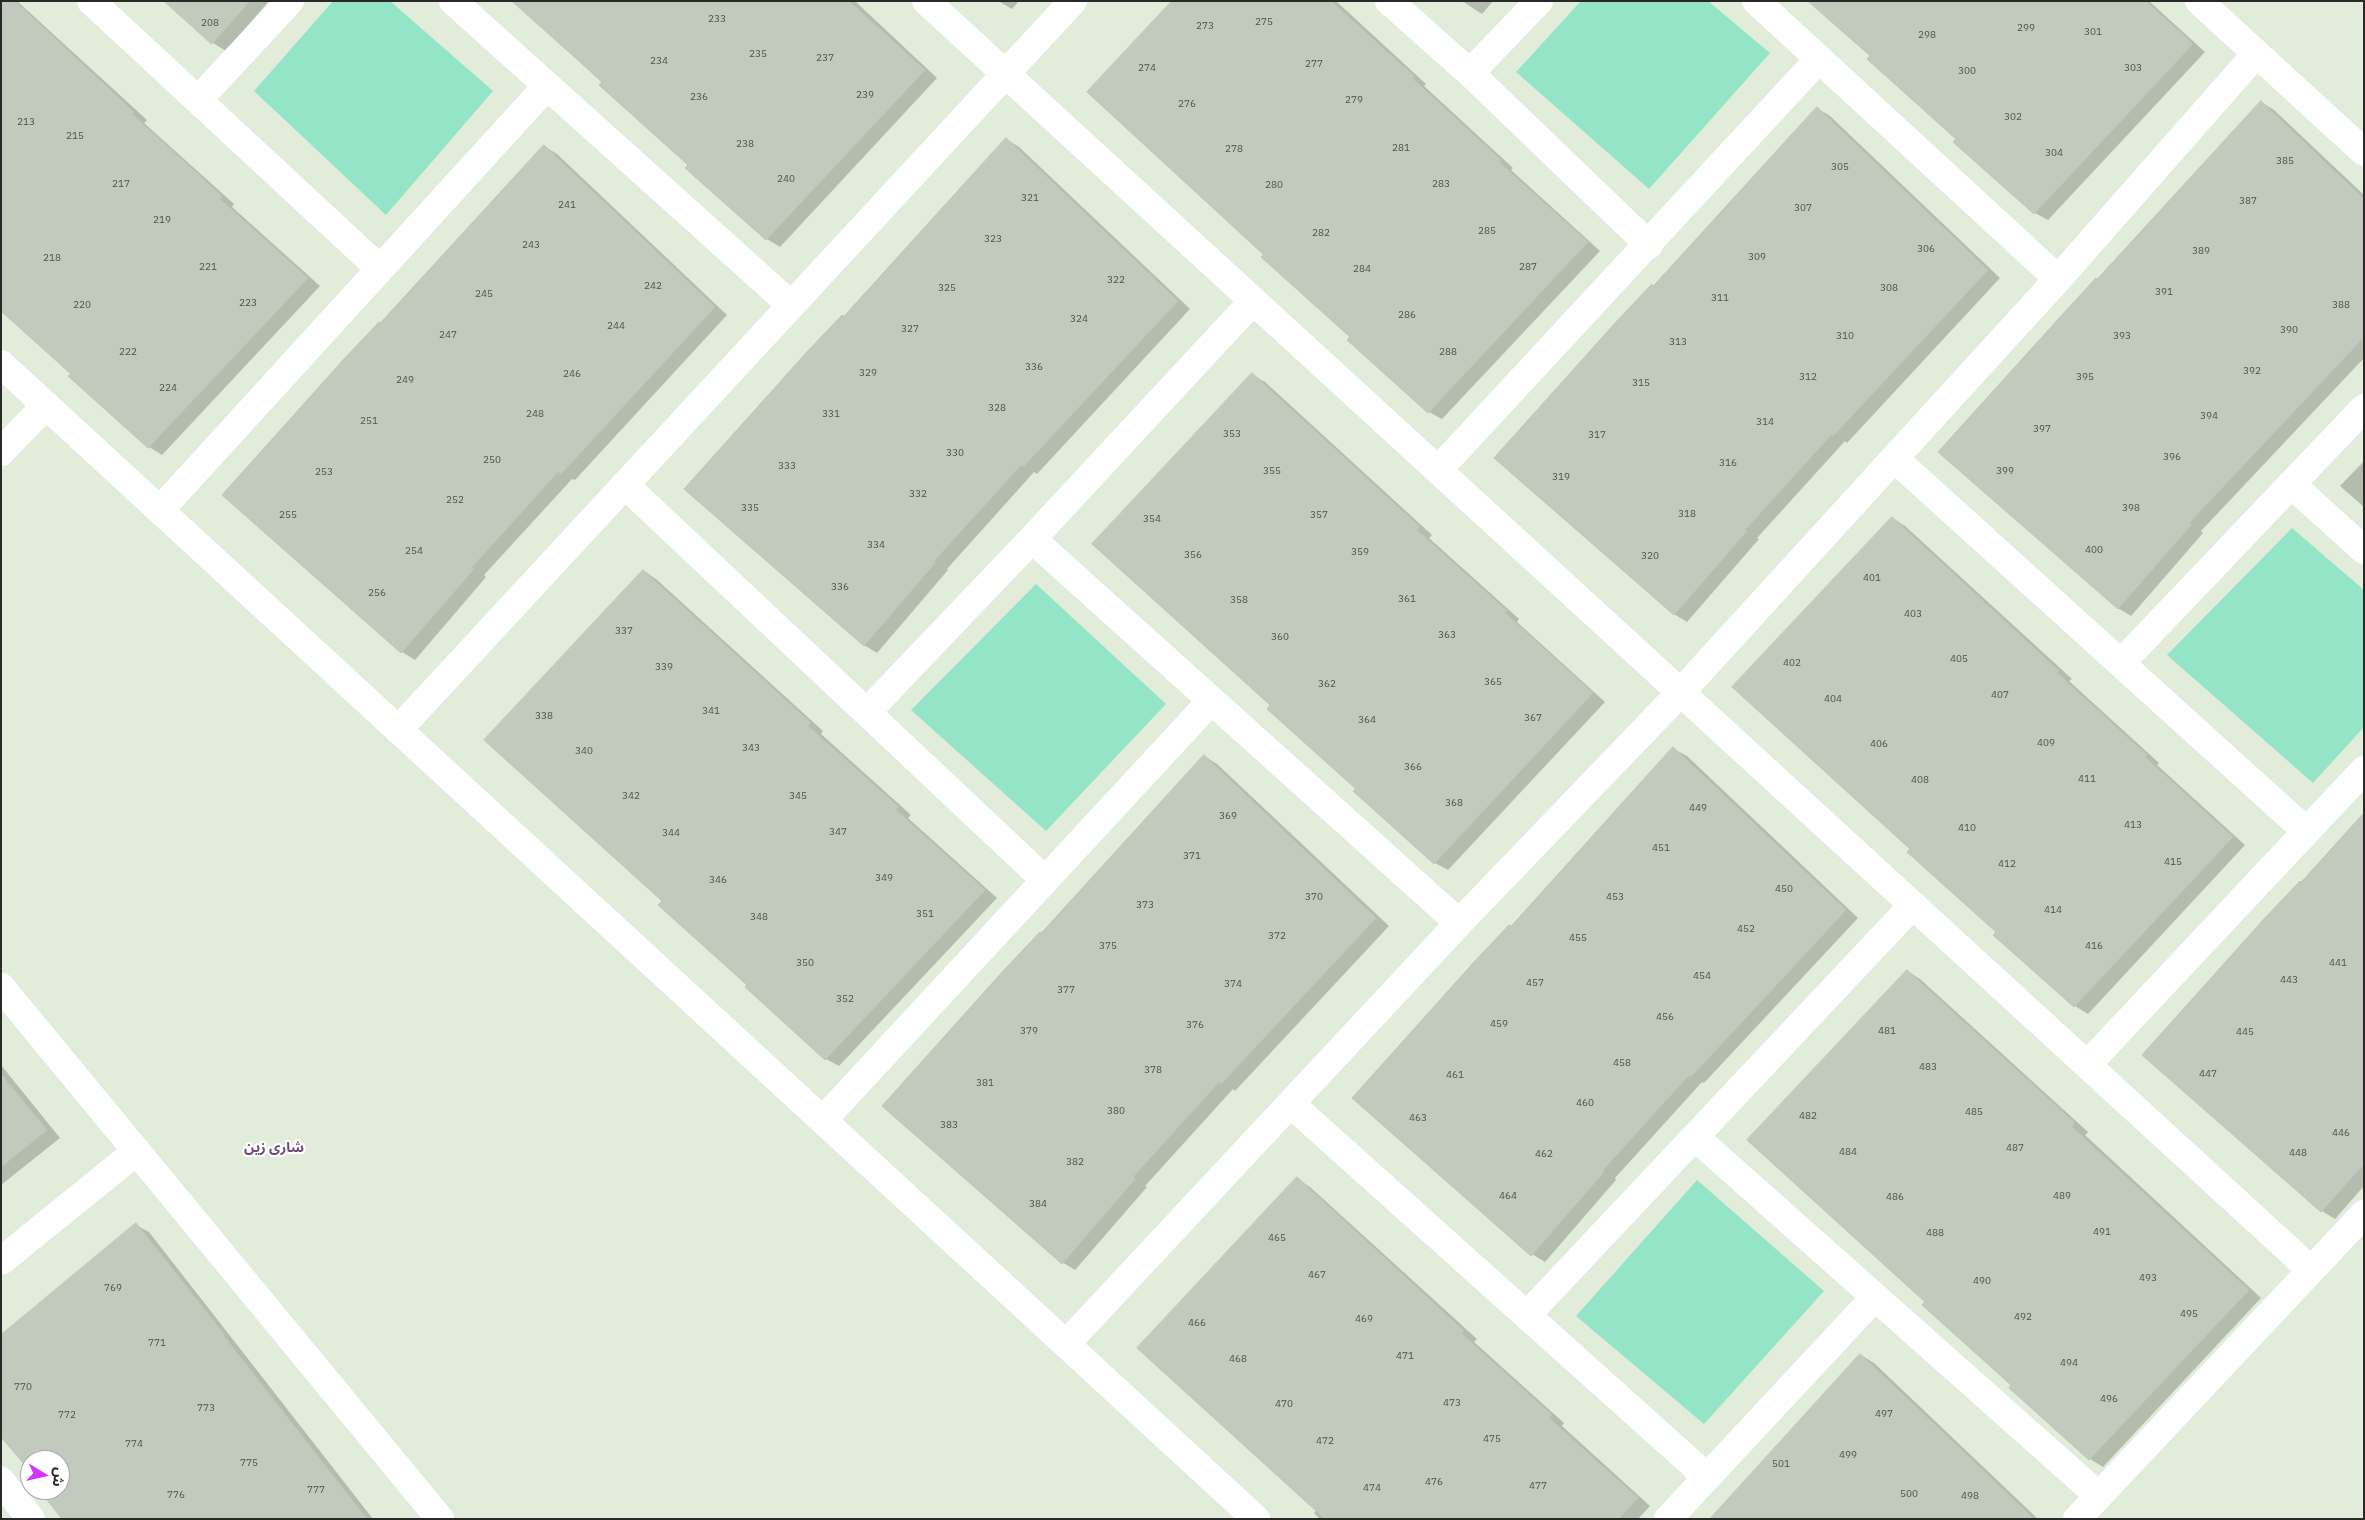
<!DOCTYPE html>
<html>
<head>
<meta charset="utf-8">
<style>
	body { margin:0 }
	#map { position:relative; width:2365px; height:1520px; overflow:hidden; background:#e2ecda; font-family:"IBM Plex Sans","Noto Sans Arabic",sans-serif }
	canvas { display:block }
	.frame { position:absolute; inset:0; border:2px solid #292929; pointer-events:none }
	.north { position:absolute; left:20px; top:1450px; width:50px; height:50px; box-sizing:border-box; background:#fff; border:1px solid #a9a9a9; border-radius:50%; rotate:99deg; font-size:14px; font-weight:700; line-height:20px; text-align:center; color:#292929 }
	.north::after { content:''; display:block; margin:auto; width:18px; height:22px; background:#d334ff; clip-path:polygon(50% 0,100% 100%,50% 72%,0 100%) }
</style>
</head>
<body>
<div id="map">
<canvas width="2365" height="1520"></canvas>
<div class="frame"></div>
<div class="north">ش</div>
</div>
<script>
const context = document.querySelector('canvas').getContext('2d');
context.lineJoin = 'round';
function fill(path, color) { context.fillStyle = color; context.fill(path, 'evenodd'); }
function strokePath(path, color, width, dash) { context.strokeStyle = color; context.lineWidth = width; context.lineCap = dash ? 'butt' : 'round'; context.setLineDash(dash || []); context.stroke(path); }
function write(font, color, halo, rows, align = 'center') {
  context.font = font + ' "IBM Plex Sans","Noto Sans Arabic",sans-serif'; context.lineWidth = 4.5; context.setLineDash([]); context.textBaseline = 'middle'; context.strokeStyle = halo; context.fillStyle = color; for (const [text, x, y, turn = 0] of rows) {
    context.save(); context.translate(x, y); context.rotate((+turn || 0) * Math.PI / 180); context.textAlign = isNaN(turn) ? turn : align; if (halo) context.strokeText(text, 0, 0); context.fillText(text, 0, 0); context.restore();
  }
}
fill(new Path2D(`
	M333,1H390L493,91L386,215L254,91Z
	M1581,1H1708L1770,53L1649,189L1516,72Z
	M2292,528L2364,590V727L2313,783L2167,655Z
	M1036,584L1166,704L1046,831L911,710Z
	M1697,1180L1824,1291L1704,1424L1576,1316Z`), '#94e5c7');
fill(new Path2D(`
	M1,1H17L147,120L144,123L234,204L232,207L320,286L162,455L149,447L70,376L73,373Z
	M165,1H269L226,51L213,43Z
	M515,1H855L937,78L780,247L767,239L687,168L690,165Z
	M998,1H1019L1012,9Z
	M1174,1H1336L1426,84L1424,86L1513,168L1511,170L1600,251L1442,419L1429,412L1266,255Z
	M1462,1H1493L1482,14Z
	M1811,1H2149L2205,52L2048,220L2035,213L1871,56Z
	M2261,102L2274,110L2364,195V358L2201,531L2203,533L2131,616L2118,608Z
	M1817,108L1830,116L2000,278L1847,443L1845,441L1757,538L1759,539L1687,622L1674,614L1654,287Z
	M1006,139L1019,147L1190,309L1037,474L1034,472L947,569L948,570L877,653L864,645L844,318Z
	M544,146L557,154L727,315L575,480L572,479L484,575L486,577L415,660L402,652L381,324Z
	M1252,375L1265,382L1432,535L1429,538L1519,619L1517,622L1605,702L1448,870L1435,863L1272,705Z
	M2364,461V507L2340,486Z
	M1892,518L1905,526L2072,679L2069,681L2159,763L2157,765L2245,845L2088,1014L2075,1006L1995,935L1998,932L1911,849Z
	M644,571L656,579L823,731L821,734L911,815L908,818L997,898L839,1066L826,1059L663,901Z
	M1674,749L1687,756L1858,918L1704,1083L1702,1082L1615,1178L1616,1180L1545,1262L1532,1254L1511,927Z
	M1204,756L1217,764L1389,926L1235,1091L1233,1089L1145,1186L1147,1187L1075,1270L1062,1262Z
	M2364,816V1186L2335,1219L2322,1211L2144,1055Z
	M1907,971L1920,979L2088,1132L2085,1135L2261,1298L2103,1467L2090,1459L2010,1388L2013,1385Z
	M1,1065L60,1138L1,1185Z
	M1297,1179L1310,1187L1477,1339L1474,1342L1564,1423L1562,1426L1650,1506L1638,1519H1320L1314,1513L1316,1510Z
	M136,1225L149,1232L373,1519H64L47,1490H60V1460H30V1469L1,1435Z
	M1861,1355L1874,1363L2038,1519H1711Z`), '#0003');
const building = new Path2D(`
	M1,1H15L134,112L132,114L222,196L220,199L308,278L148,448L68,376L71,374L1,311Z
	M164,1H250L212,44Z
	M512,1H849L925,70L766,240L685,168L688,165L599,85L602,82Z
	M1172,1H1331L1414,76L1412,78L1501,160L1499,162L1588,242L1428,413L1347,340L1350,337L1261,257L1264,255L1087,92Z
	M1808,1H2146L2193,44L2034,214L1953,142L1956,139L1867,59L1870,56Z
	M2261,101L2364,199V337L2189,523L2191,525L2118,609L1938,452L2061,316L2096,278L2097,279Z
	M1817,107L1988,270L1833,436L1831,435L1745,530L1747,531L1674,615L1494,458L1616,322L1652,284L1653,286Z
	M1006,138L1178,301L1023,467L1021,465L934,561L936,562L864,646L684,489L806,353L842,315L843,317Z
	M544,145L715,307L561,474L558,472L472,567L474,569L401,653L222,495L344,359L379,322L380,323Z
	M1252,373L1420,527L1417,530L1507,611L1505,613L1593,693L1434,864L1353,791L1356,789L1267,709L1270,705L1092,544Z
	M1892,517L2059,671L2057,673L2147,755L2145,757L2233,837L2074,1007L1993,935L1996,932L1907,852L1910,849L1732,687Z
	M643,570L811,723L808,726L899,807L896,810L985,890L825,1060L745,987L747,985L658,905L662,901L484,740Z
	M1673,747L1846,910L1691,1077L1689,1075L1603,1170L1604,1172L1531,1256L1352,1098L1474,962L1509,925L1511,926Z
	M1204,755L1376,918L1221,1084L1219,1082L1133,1177L1135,1179L1062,1264L882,1106L1004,970L1040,932L1041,933Z
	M2364,813V1164L2321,1212L2142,1055L2264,919L2300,881L2301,882Z
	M1907,970L2075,1123L2072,1127L2249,1290L2089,1460L2009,1388L2011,1385L1922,1305L1925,1302L1747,1140Z
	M1,1074L47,1130L1,1167Z
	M1297,1177L1464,1331L1462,1334L1552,1415L1549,1418L1638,1498L1619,1519H1325L1137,1348Z
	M136,1223L224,1334L223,1335L367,1519H62L44,1496L48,1493L46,1490H60V1460H30V1471L1,1437V1335Z
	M1860,1354L1945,1434L2034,1519H1710Z`);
fill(building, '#c2cabd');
strokePath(building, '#bbc7b4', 1);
strokePath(new Path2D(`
	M91,1L380,269
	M453,1L791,305
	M926,1L2311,1270
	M1389,1L1470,73L1649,245
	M1756,1L2058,279
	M2199,1L2364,152
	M1470,73L1539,1
	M198,100L290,1
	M1,364L1256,1519
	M1,452L46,405
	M1895,459L2306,831
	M1438,470L1819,59
	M2291,484L2364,550
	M625,485L1045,880
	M160,510L547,86
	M1032,539L1459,923
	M2121,663L2364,408
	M867,712L1032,539L1253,301
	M398,730L1073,1
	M1,987L440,1519
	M2087,1065L2364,770
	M1292,1105L1707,1477
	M823,1120L1211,701
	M1695,1137L2099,1496
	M1,1261L137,1151
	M1527,1315L1913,905
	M1066,1344L1459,923L1680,693L2058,279L2256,54
	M1,1481L31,1519
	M1668,1519L1875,1297
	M2077,1519L2364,1214`), '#fff', 28);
write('10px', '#4f514e', null, [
	["233",717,19],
	["275",1264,22],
	["208",210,23],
	["273",1205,26],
	["299",2026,28],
	["301",2093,32],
	["298",1927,35],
	["235",758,54],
	["237",825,58],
	["234",659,61],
	["277",1314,64],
	["274",1147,68],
	["303",2133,68],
	["300",1967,71],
	["239",865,95],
	["236",699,97],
	["279",1354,100],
	["276",1187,104],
	["302",2013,117],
	["213",26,122],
	["215",75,136],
	["238",745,144],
	["281",1401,148],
	["278",1234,149],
	["304",2054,153],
	["385",2285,161],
	["305",1840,167],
	["240",786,179],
	["217",121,184],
	["283",1441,184],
	["280",1274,185],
	["321",1030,198],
	["387",2248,201],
	["241",567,205],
	["307",1803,208],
	["219",162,220],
	["285",1487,231],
	["282",1321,233],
	["323",993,239],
	["243",531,245],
	["306",1926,249],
	["389",2201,251],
	["309",1757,257],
	["218",52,258],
	["221",208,267],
	["287",1528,267],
	["284",1362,269],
	["322",1116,280],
	["242",653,286],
	["325",947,288],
	["308",1889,288],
	["391",2164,292],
	["245",484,294],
	["311",1720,298],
	["223",248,303],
	["220",82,305],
	["388",2341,305],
	["286",1407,315],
	["324",1079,319],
	["244",616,326],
	["327",910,329],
	["390",2289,330],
	["247",448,335],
	["310",1845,336],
	["393",2122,336],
	["313",1678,342],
	["222",128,352],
	["288",1448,352],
	["336",1034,367],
	["392",2252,371],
	["329",868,373],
	["246",572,374],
	["312",1808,377],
	["395",2085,377],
	["249",405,380],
	["315",1641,383],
	["224",168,388],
	["328",997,408],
	["248",535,414],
	["331",831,414],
	["394",2209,416],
	["251",369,421],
	["314",1765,422],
	["397",2042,429],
	["353",1232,434],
	["317",1597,435],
	["330",955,453],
	["396",2172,457],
	["250",492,460],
	["316",1728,463],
	["333",787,466],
	["355",1272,471],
	["399",2005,471],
	["253",324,472],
	["319",1561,477],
	["332",918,494],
	["252",455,500],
	["335",750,508],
	["398",2131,508],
	["318",1687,514],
	["255",288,515],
	["357",1319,515],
	["354",1152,519],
	["334",876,545],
	["400",2094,550],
	["254",414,551],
	["359",1360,552],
	["356",1193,555],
	["320",1650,556],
	["401",1872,578],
	["336",840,587],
	["256",377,593],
	["361",1407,599],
	["358",1239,600],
	["403",1913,614],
	["337",624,631],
	["363",1447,635],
	["360",1280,637],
	["405",1959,659],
	["402",1792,663],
	["339",664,667],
	["365",1493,682],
	["362",1327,684],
	["407",2000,695],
	["404",1833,699],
	["341",711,711],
	["338",544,716],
	["367",1533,718],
	["364",1367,720],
	["409",2046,743],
	["406",1879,744],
	["343",751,748],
	["340",584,751],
	["366",1413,767],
	["411",2087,779],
	["408",1920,780],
	["342",631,796],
	["345",798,796],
	["368",1454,803],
	["449",1698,808],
	["369",1228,816],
	["413",2133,825],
	["410",1967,828],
	["347",838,832],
	["344",671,833],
	["451",1661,848],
	["371",1192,856],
	["415",2173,862],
	["412",2007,864],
	["349",884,878],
	["346",718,880],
	["450",1784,889],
	["370",1314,897],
	["453",1615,897],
	["373",1145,905],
	["414",2053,910],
	["351",925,914],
	["348",759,917],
	["452",1746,929],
	["372",1277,936],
	["455",1578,938],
	["375",1108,946],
	["416",2094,946],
	["350",805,963],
	["441",2338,963],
	["454",1702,976],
	["443",2289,980],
	["457",1535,983],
	["374",1233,984],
	["377",1066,990],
	["352",845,999],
	["456",1665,1017],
	["459",1499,1024],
	["376",1195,1025],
	["379",1029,1031],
	["481",1887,1031],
	["445",2245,1032],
	["458",1622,1063],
	["483",1928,1067],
	["378",1153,1070],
	["447",2208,1074],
	["461",1455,1075],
	["381",985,1083],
	["460",1585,1103],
	["380",1116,1111],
	["485",1974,1112],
	["482",1808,1116],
	["463",1418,1118],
	["383",949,1125],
	["446",2341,1133],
	["487",2015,1148],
	["484",1848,1152],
	["448",2298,1153],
	["462",1544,1154],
	["382",1075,1162],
	["464",1508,1196],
	["489",2062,1196],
	["486",1895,1197],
	["384",1038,1204],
	["491",2102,1232],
	["488",1935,1233],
	["465",1277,1238],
	["467",1317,1275],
	["493",2148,1278],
	["490",1982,1281],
	["769",113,1288],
	["495",2189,1314],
	["492",2023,1317],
	["469",1364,1319],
	["466",1197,1323],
	["771",157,1343],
	["471",1405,1356],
	["468",1238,1359],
	["494",2069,1363],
	["770",23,1387],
	["496",2109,1399],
	["473",1452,1403],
	["470",1284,1404],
	["773",206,1408],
	["497",1884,1414],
	["772",67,1415],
	["475",1492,1439],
	["472",1325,1441],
	["774",134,1444],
	["499",1848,1455],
	["775",249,1463],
	["501",1781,1464],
	["476",1434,1482],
	["477",1538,1486],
	["474",1372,1488],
	["777",316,1490],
	["500",1909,1494],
	["776",176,1495],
	["498",1970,1496]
]);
write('bold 14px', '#70487b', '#fff', [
	["شاری زین",274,1148]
]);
</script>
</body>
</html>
